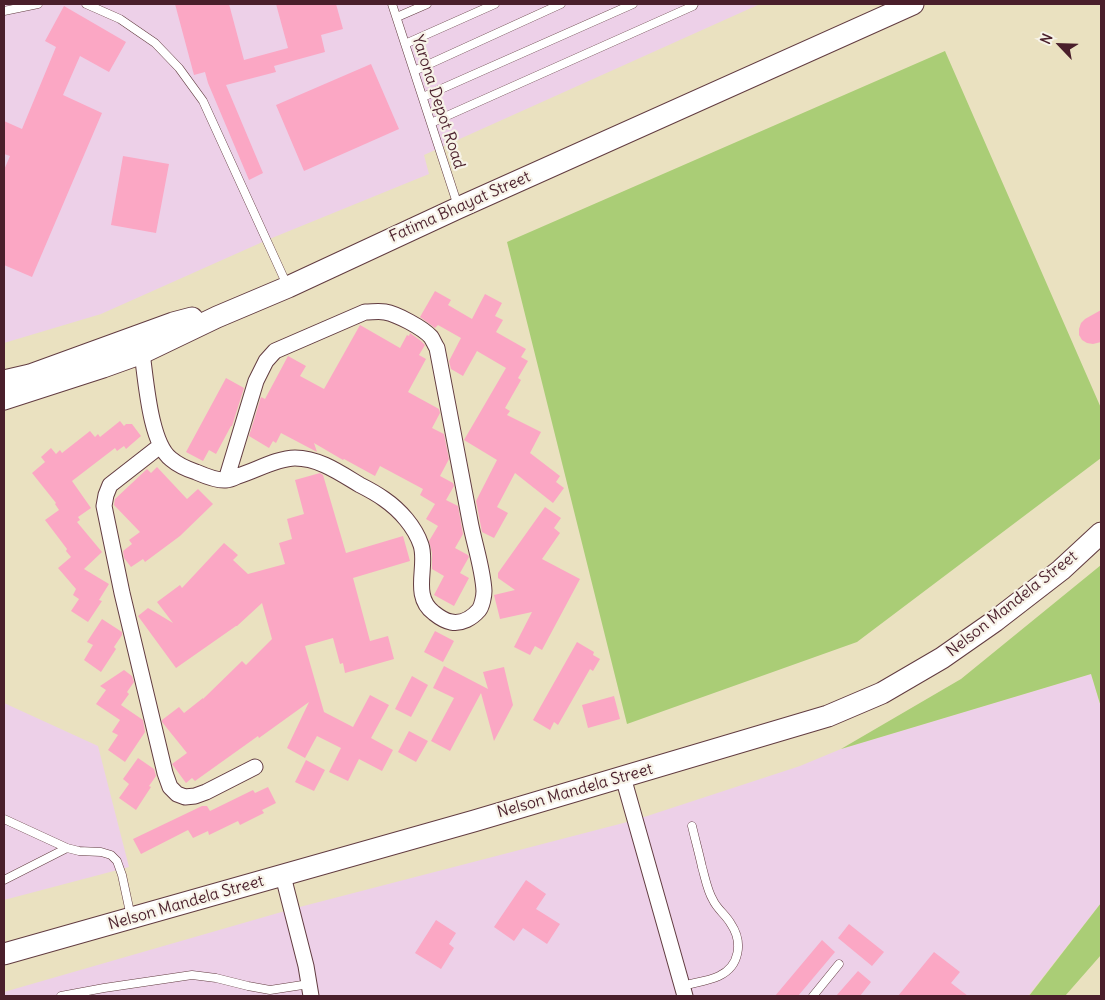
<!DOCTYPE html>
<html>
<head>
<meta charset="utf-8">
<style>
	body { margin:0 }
	#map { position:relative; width:1105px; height:1000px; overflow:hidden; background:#eae1c0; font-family:Delius,sans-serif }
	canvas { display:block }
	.frame { position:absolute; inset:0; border:5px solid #4a1f2b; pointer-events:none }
	.north { position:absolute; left:1035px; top:20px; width:50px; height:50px; -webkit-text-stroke:4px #f7f3e8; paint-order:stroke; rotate:294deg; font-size:14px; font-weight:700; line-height:20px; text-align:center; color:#4a1f2b }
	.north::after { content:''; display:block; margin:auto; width:18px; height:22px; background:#4a1f2b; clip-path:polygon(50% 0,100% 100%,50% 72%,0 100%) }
</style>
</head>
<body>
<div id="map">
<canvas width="1105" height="1000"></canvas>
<div class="frame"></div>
<div class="north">N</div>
</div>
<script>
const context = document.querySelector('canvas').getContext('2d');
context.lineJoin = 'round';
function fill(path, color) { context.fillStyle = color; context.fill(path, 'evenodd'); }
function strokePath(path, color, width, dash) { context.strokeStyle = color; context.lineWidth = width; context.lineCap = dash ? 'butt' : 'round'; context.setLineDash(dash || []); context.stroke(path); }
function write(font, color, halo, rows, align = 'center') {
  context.font = font + ' Delius,sans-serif'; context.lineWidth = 4.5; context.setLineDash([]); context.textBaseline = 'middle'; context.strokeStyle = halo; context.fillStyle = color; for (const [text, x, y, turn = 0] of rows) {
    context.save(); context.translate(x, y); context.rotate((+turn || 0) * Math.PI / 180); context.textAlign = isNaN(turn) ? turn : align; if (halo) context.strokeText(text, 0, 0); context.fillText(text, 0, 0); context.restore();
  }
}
fill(new Path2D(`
	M4,4H760L424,155L429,174L267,240L101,314L4,343Z
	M1091,674L1101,707V903L1028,996H4V992L292,909L635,820L800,766L841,749Z
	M4,703L98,746L129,867L4,900Z`), '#edd0e8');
fill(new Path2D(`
	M945,51L1101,408V458L857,642L627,724L507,242Z
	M1101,565V707L1091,674L841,749L961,679Z
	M1101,903V955L1065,996H1029Z`), '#aacd76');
fill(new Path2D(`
	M175,4H229L244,60L288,48L276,4H336L343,29L321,35L325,52L274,66L276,72L226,85L263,173L249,180L208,83L205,72L194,75Z
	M64,6L126,42L109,72L80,56L63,95L102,113L32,277L4,265V170L10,156L4,154V121L22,129L56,47L45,41Z
	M371,64L399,129L304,171L276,105Z
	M123,156L169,164L156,233L111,225Z
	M435,291L451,300L448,305L472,319L485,294L502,303L495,316L503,320L496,332L526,349L521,357L528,361L518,378L521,380L505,408L510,411L507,415L541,432L530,453L560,476L556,482L564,488L553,503L515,473L497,507L508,513L494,538L482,532L476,501L497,460L464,440L506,368L477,351L463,376L451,369L449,361L461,338L438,325L435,328L420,317Z
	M1101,310V342L1093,344L1087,343L1082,340L1079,335V329L1081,323L1085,319Z
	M360,325L400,348L407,335L409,336L410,333L421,341L425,345L419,355L426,359L408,392L439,409L440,413L432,428L444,434L449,459L440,476L453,483L454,486L446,500L458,506L463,534L455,548L468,555L469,557L460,573L469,578L454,606L434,595L444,576L432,569V553L429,541L438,526L426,519L435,504L420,495L423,489L380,466L375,476L344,459L343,460L314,443L317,452L281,433L276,443L273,441L269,448L249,436L261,397L265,399L288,356L306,366L300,376L324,389Z
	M226,378L244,388L232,426H231L216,454L209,450L203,461L186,452Z
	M120,421L124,426L126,424H132L141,436L126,449L124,446L117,451L115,448L72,481L91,508L78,517L80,520L77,522L102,552L84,569L109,584L99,600L102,601L88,622L71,611L79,599L73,595L76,589L58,568L71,557L66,551L67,549L45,520L59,510L55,504L56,503L32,473L45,462L41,457L51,448L56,454L60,450L62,453L90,431L95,437L98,434L100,437Z
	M157,467L187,499L198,489L213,504L180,536L145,562L143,559L131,567L124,558L123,551L132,544L129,540L140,532L114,505L115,499L147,469L151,473Z
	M320,473L323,475L346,553L403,536L410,561L353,578L370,641L388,636L394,659L345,673L343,663L340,664L333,638L305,646L324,712L353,727L370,695L389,705L371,738L393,750L382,771L359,759L348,781L329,772L341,748L317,736L305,758L287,748L309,702L259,738L258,736L195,781L192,778L186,783L172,764L187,753L162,722V720L179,707L184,713L203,698V699L242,661L246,665L272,639L262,603L237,626H236L176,668L138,616L148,608L173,623L157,602L180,585L182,588L224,543L238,555L233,560L248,574L285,564L279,543L292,539L287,519L304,514L295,480Z
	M545,507L561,518L554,528L560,533L542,559L580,579L542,650L535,646L530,655L514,647L532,612L500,619L494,595L515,590L498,578V573Z
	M102,619L122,632V635L114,647L116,649L101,672L84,660L93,645L87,642Z
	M435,631L454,641L443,662L424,652Z
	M577,642L594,652L593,655L600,659L593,671L590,669L558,725L554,722L550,730L533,720Z
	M444,666L488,689L483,672L504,667L513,705L494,741L481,693L450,751L431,741L454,698L433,688Z
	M124,670L132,676L134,682L127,692L129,694L121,705L143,720L145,732L125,762L108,750L118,735L112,732L120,720L96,704L106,690L100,686Z
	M412,676L428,685L411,717L395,709Z
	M614,696L620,719L588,728L582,705Z
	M409,731L428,741L416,762L398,752Z
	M138,758L154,769L156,776L149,786L151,787L136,810L119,798L129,784L123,779Z
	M306,760L325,770L314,791L295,782Z
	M268,787L276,803L262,810L264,813L240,825L238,821L209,835L208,831L193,838L188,830L141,854L133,839L202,806H207L210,811L253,790L255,793Z
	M526,880L546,894L536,909L560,924L547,944L523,928L514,941L494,927Z
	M436,920L456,933L449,944L454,948L441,969L415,953Z
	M849,924L884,952L872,966L838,938Z
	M822,940L835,952L798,996H775Z
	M934,952L960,972L951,983L968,996H898Z
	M858,971L871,982L860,996H836Z`), '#fba7c4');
const lane = new Path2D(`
	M86,4L120,19L155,43L179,68L203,101L287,285
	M392,4L458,206
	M4,11L38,4
	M397,17L427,4
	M405,44L495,4
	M414,71L561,4
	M423,97L633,4
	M431,123L693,6L694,4
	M4,819L67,848L79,851L101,852L111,855L117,861L122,875L131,917
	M4,880L67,848
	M682,986C692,983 709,981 719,976C740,966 743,942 731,924C726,915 717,909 713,900C707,890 705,877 702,867C699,853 695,839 692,826
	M61,996L104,988L192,975L216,978L248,986L270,990L309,984
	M813,996L839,964`);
const street = new Path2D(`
	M142,353C146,380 150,443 171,459C178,465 187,469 196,472C203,475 218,481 226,480C230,480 234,478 238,476C255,471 277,458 295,458C319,458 340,473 360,485C368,489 377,494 384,499C400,510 415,527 421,545C428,566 411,596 434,613C439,617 445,621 451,622C462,624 472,618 479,610C482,606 484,596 484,591C483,569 474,543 470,521C459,463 448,405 437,348C435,345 433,340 431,337C423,328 397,314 385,312C379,311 372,312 365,312L275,351L266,361L256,381L226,480
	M160,446L110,485L106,495L104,506L122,593L165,773L170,787L177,794L185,797L195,796L206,792L255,767
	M623,777L685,996
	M283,876L306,966L311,996`);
const secondary = new Path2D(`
	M4,381L30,375L173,323L192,318
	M4,399L103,367L142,353L217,317L288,287L458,208L913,4
	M4,954L474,821L828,716L882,693L942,658L995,621L1061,570L1101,533`);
strokePath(lane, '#623c41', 9);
strokePath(street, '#623c41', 17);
strokePath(secondary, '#623c41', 23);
strokePath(lane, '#fff', 8);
strokePath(street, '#fff', 15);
strokePath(secondary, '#fff', 21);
write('16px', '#4a1f2b', '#f7f3e8', [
	["Yarona Depot Road",438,102,72],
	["Fatima Bhayat Street",460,207,-24],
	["Nelson Mandela Street",1012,604,-38],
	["Nelson Mandela Street",575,791,-16],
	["Nelson Mandela Street",186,903,-16]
]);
</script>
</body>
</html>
